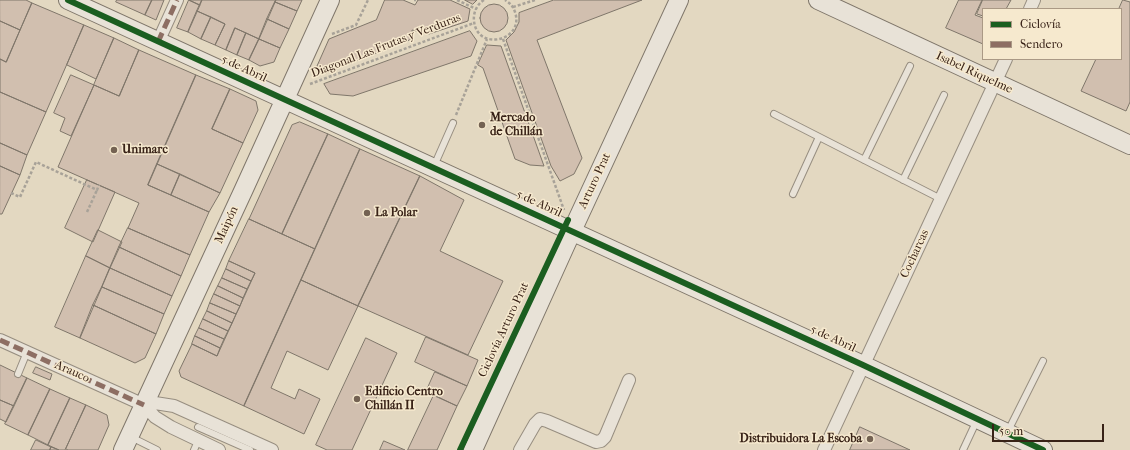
<!DOCTYPE html>
<html>
<head>
<meta charset="utf-8">
<style>
	body { margin:0 }
	#map { position:relative; width:1130px; height:450px; overflow:hidden; background:#e3d8c1; font-family:"IM FELL French Canon",serif }
	canvas { display:block }
	.legend { position:absolute; left:982px; top:8px; width:140px; height:52px; box-sizing:border-box; background:#f6e9ce; border:1px solid #aa9985; margin:0; padding:5px 7px; list-style:none; font-size:12px; color:#382217 }
	.legend li { display:flex; align-items:center; gap:8px; height:20px }
	.legend b { width:20px; border:1px solid #aa9985 }
	.scale { position:absolute; left:992px; top:424px; width:112px; height:18px; box-sizing:border-box; border:2px solid #382217; border-top:0; padding-left:5px; font-size:12px; line-height:14px; white-space:nowrap; color:#382217; -webkit-text-stroke:3px #f6e9ce; paint-order:stroke }
</style>
</head>
<body>
<div id="map">
<canvas width="1130" height="450"></canvas>
<ul class="legend">
<li><b style="height:5px;background:#1b5e20"></b>Ciclovía</li>
<li><b style="height:5px;background:#8d6e63"></b>Sendero</li>
</ul>
<div class="scale">50 m</div>
</div>
<script>
const context = document.querySelector('canvas').getContext('2d');
context.lineJoin = 'round';
function fill(path, color) { context.fillStyle = color; context.fill(path, 'evenodd'); }
function strokePath(path, color, width, dash) { context.strokeStyle = color; context.lineWidth = width; context.lineCap = dash ? 'butt' : 'round'; context.setLineDash(dash || []); context.stroke(path); }
function write(font, color, halo, rows, align = 'center') {
  context.font = font + ' "IM FELL French Canon",serif'; context.lineWidth = 3; context.setLineDash([]); context.textBaseline = 'middle'; context.strokeStyle = halo; context.fillStyle = color; for (const [text, x, y, turn = 0] of rows) {
    context.save(); context.translate(x, y); context.rotate((+turn || 0) * Math.PI / 180); context.textAlign = isNaN(turn) ? turn : align; if (halo) context.strokeText(text, 0, 0); context.fillText(text, 0, 0); context.restore();
  }
}
const building = new Path2D(`
	M0,0H26L32,3L20,30L0,21Z
	M117,0H152L145,15L116,2Z
	M152,0H164L156,20L145,15Z
	M189,0L200,5L188,32L177,28Z
	M189,0H202L200,5Z
	M202,0H276L259,39L235,28L226,50L215,45L225,24L197,11Z
	M276,0H302L297,11L275,2Z
	M385,0H403L415,5L418,0H450L470,9L468,21L429,34L412,30V39L326,73L317,66L329,39L376,20Z
	M465,0H477L473,4Z
	M554,0H642L537,40L582,158L574,174L560,181L551,166L506,40L514,32L519,22V13Z
	M959,0H982L975,15L983,18V44L946,28Z
	M983,0H1011L1006,9H983V16L977,14Z
	M1123,0L1130,2V102L1126,111L1081,91L1096,59H1121V9H1119Z
	M275,2L297,11L289,29L267,19Z
	M32,3L84,25L46,112L0,92V59L6,62Z
	M480 18a14 14 0 1 1 28 0a14 14 0 1 1-28 0Z
	M197,11L211,17L201,39L188,32Z
	M211,17L225,24L215,45L201,39Z
	M267,19L289,29L280,48L259,39Z
	M0,21L20,30L6,62L0,59Z
	M84,25L114,38L96,79L67,65Z
	M235,28L246,33L237,55L226,50Z
	M470,31L477,41L471,56L353,96L330,94L324,84Z
	M246,33L259,39L249,60L237,55Z
	M114,38L139,50L119,96L94,85Z
	M259,39L280,48L274,62L260,66L249,60Z
	M487,45L501,46L544,166L530,165L515,159L483,68L478,65Z
	M139,50L196,75L148,185L209,212L190,255L128,228L139,203L58,167L94,85L119,96Z
	M71,75L94,85L71,136L60,131L65,118L54,113Z
	M196,75L230,89L212,129L243,143L220,193L157,164Z
	M230,89L256,101L258,110L243,143L212,129Z
	M0,92L46,112L27,155L0,143Z
	M300,122L328,134L282,234L249,219L292,125Z
	M328,134L360,149L315,249L282,234Z
	M0,143L27,155L20,175L0,166Z
	M360,149L420,176L358,306L301,280Z
	M157,164L180,174L171,195L148,185Z
	M0,166L20,175L2,214H0Z
	M180,174L220,193L209,212L171,195Z
	M420,176L464,200L440,251L503,281L468,355L358,306Z
	M87,180L115,192L93,242L65,228Z
	M249,219L315,249L244,406L181,377L179,371L192,344L217,356L255,273L229,261Z
	M128,228L190,255L181,276L119,247Z
	M98,230L122,242L110,268L86,256Z
	M119,247L181,276L172,296L110,268Z
	M86,256L110,268L80,338L55,327Z
	M229,261L255,273L251,281L226,269Z
	M110,268L172,296L164,314L102,287Z
	M226,269L251,281L247,289L222,278Z
	M222,278L247,289L243,298L218,286Z
	M301,280L358,306L328,370L287,351L271,388L295,399L299,389L320,399L304,434L244,406Z
	M218,286L243,298L240,306L214,294Z
	M102,287L164,314L156,334L93,305Z
	M214,294L240,306L236,314L210,303Z
	M210,303L236,314L232,323L207,311Z
	M93,305L156,334L145,358L135,363L80,338Z
	M207,311L232,323L228,331L203,319Z
	M203,319L228,331L224,339L199,328Z
	M199,328L224,339L220,348L195,336Z
	M195,336L220,348L217,356L192,344Z
	M426,337L478,360L467,386L415,362Z
	M366,338L397,353L352,450H327L316,445Z
	M0,365L27,378L14,406L0,400Z
	M36,367L52,374L50,380L33,373Z
	M435,372L467,386L457,406L426,392Z
	M27,378L50,389L28,435L5,424Z
	M50,389L70,398L48,445L28,435Z
	M434,395L457,406L437,450H408Z
	M70,398L86,405L65,450H59L48,445Z
	M0,400L14,406L6,422L0,419Z
	M86,405L107,415L109,425L98,450H68L66,449Z
	M860,427L910,450H850Z
	M36,440L51,447L50,450H31Z
	M384,441L405,450H380Z
	M51,447L59,450H50Z`);
fill(building, '#d1bfaf');
strokePath(building, '#7f766a', 1);
const lane = new Path2D(`
	M774,114L941,199
	M864,160L910,66
	M434,166L453,123
	M903,180L944,95
	M793,194L819,137
	M18,374L27,352
	M198,427L250,450
	M1008,431L1043,361
	M131,437L157,450
	M194,450L198,441
	M963,450L977,420`);
const street = new Path2D(`
	M1030,9L1034,0
	M158,42L177,0
	M0,340L144,405L155,417L171,427L219,450
	M144,405L155,403L174,406L272,450
	M520,450L535,424L540,419L547,421L596,442L601,441L605,437L629,380
	M824,450L1006,59`);
const secondary = new Path2D(`
	M68,0L863,365L1043,450
	M818,0L1130,145
	M123,450L244,189L330,0
	M473,450L572,231L679,0`);
strokePath(lane, '#978e80', 8);
strokePath(street, '#978e80', 14);
strokePath(secondary, '#7f766a', 20);
strokePath(new Path2D(`
	M414,0H416
	M457,0L476,9
	M484,0C477,4 473,13 474,21C477,52 525,41 515,12C513,6 510,3 505,0
	M513,7L535,0
	M332,34L356,25L368,0
	M503,39L564,210
	M310,84L474,23
	M456,115L487,39
	M11,193L20,197L36,162L97,190L99,185
	M87,212L97,190`), '#a8a298', 2.5, [3, 2]);
strokePath(lane, '#e8e2d7', 6);
strokePath(street, '#e8e2d7', 12);
strokePath(secondary, '#e8e2d7', 18);
strokePath(new Path2D(`
	M158,42L177,0
	M0,340L144,405`), '#8d6e63', 5, [10, 5]);
strokePath(new Path2D(`
	M68,0L863,365L1043,450
	M460,450L568,220`), '#1b5e20', 6);
for (const [x, y, r, color] of [
	[482,125,4,"#746252"],
	[114,150,4,"#746252"],
	[367,213,4,"#746252"],
	[357,399,4,"#746252"],
	[870,439,4,"#746252"]
]) { const dot = new Path2D(); dot.arc(x, y, r, 0, 2 * Math.PI); context.fillStyle = color; context.fill(dot); strokePath(dot, '#f6e9ce', 1.5); }
write('12px', '#382217', '#f6e9ce', [
	["Diagonal Las Frutas y Verduras",386,46,-21],
	["5 de Abril",244,69,25],
	["Isabel Riquelme",974,73,25],
	["Arturo Prat",595,181,-65],
	["5 de Abril",539,204,25],
	["Maipón",227,225,-65],
	["Cocharcas",915,254,-65],
	["Ciclovía Arturo Prat",504,330,-65],
	["5 de Abril",833,339,25],
	["Arauco",72,372,24]
]);
write('bold 12px', '#382217', '#f6e9ce', [
	["Mercado",490,118],
	["de Chillán",490,132],
	["Unimarc",122,150],
	["La Polar",375,213],
	["Edificio Centro",365,392],
	["Chillán II",365,406],
	["Distribuidora La Escoba",862,439,"right"]
], 'left');
</script>
</body>
</html>
